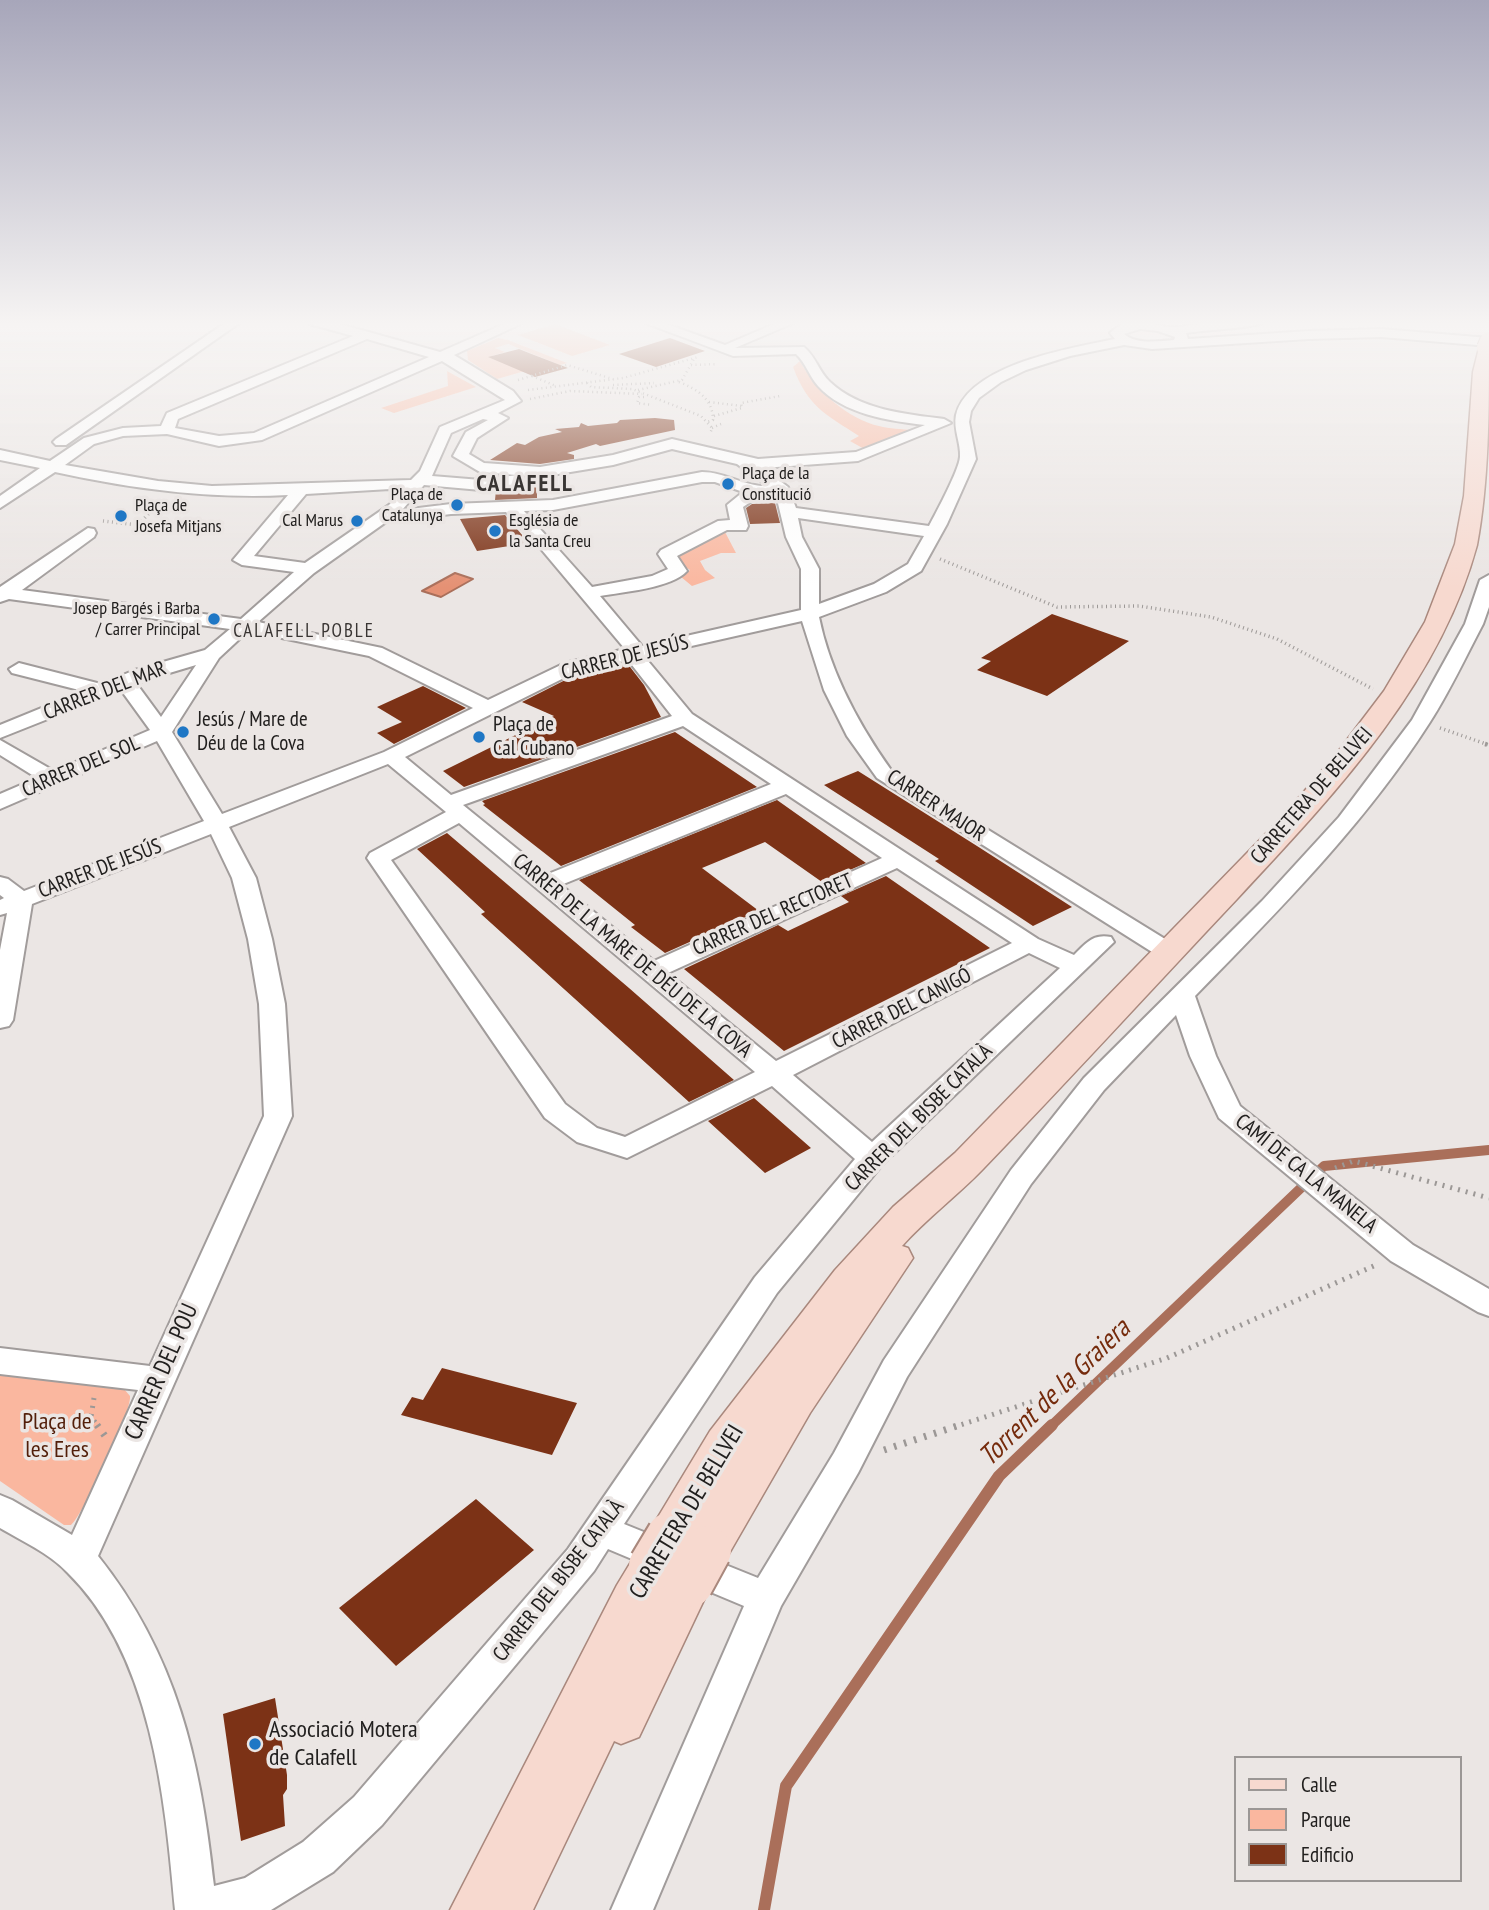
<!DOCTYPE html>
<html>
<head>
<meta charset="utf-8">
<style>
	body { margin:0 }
	#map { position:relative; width:1489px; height:1910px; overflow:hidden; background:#ebe6e4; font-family:"PT Sans Narrow",sans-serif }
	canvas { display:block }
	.legend { position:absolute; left:1234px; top:1756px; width:228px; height:126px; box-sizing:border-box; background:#ebe6e4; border:2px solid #9b9795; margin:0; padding:9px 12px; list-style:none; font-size:21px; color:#22201f }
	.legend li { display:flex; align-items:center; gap:14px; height:35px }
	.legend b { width:35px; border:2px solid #9b9795 }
</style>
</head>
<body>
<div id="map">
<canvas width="1489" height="1910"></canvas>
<ul class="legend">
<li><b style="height:9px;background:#f7d9cf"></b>Calle</li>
<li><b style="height:19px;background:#fab79f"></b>Parque</li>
<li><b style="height:19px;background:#7c3216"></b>Edificio</li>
</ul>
</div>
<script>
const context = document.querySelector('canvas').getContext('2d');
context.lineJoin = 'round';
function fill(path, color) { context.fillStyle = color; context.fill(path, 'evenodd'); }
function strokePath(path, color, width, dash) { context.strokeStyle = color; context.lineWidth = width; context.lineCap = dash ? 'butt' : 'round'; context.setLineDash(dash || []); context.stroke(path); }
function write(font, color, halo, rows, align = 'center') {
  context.font = font + ' "PT Sans Narrow",sans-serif'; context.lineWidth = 7; context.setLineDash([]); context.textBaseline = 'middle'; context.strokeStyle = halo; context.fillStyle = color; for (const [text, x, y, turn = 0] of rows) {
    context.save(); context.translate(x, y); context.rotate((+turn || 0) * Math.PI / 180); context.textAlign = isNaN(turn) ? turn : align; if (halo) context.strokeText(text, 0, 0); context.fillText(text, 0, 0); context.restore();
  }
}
fill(new Path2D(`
	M555,324L610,345L572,356L518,335Z
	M498,338L508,340L567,363L560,365L508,344L495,348L505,352L492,356L525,371L497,379L468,360L467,351Z
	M800,361C815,389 847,419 879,426C890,429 902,429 912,430L866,450L850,441L859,436C825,414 808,407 793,367Z
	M447,371L476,387L394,413L381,408L448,386Z
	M725,532L736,553H721L700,561L705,570L715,578L692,586L681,577L690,570L678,562L680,554Z
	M0,1372L115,1386L124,1389L130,1396C132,1411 84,1514 71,1525H64L0,1481Z`), '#fab79f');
const water = new Path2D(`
	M455,573L473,579L441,597L422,591Z`);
fill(water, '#e59174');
strokePath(water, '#aa6f5a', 2);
strokePath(new Path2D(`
	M1050,1427L1324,1166L1489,1150`), '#aa6f5a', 10);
strokePath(new Path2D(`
	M764,1910L786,1786L999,1476L1052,1425`), '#aa6f5a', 12);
fill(new Path2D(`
	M670,338L705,351L656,367L619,354Z
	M519,349L529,353L568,368L535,377L488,357Z
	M655,418L674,420L675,430L600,446L596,444L567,453L574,455V459L540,464L490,460L517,443L525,445L539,437L562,432L555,429L579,427L581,423L588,426L617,423L620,420Z
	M527,479H537V498L495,500L496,490L523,486Z
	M775,503L780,523L750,524L746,508L752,504Z
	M505,515L529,543L477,551L460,519Z
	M1052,614L1129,641L1047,696L977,670L991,661L981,658Z
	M627,663L644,685L661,717L464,787L443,771L554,716L522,702L579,673Z
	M423,686L466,708L394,744L377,733L402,722L377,707Z
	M675,732L757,787L561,866L483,805L485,804L482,801Z
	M858,771L977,846L1072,907L1033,926L935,861L939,859L824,785Z
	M777,800L866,863L822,882L765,842L702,868L759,911L665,953L631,927L635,925L579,880Z
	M447,833L629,988L734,1080L689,1102L481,914L485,912L417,849Z
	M886,876L990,948L784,1051L684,969L778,925L788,931L849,902L841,896Z
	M754,1098L811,1148L765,1173L708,1121Z
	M442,1368L577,1403L552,1455L401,1415L412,1397L423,1400Z
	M476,1499L534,1550L396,1666L339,1608Z
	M275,1698L287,1775V1789L283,1795L285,1826L241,1841L223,1714Z`), '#7c3216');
const minor = new Path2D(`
	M228,321H242L66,445H56L53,442L56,439Z
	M309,321H329L440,352L511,321H527L454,355L513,391L521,401L498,413L508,418L477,438L469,454L484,463L540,467L613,455L672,439L758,459L856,452L925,425C889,421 843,414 818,386C809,376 806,363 796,354L733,356L640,321H658L725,345L781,321H798L735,348L804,347C816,357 819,372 830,382C860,410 905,414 944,419L951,423L858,461L763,468L788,487L796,508L929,526C936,513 959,470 960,457C961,443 953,429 956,415C969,364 1072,348 1115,339L1110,333C1132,311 1155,329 1178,327C1206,324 1237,316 1264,322C1257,328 1202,330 1186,333L1188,339L1309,331L1381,329L1489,338V346L1381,337L1309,339L1152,349L1124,345L1070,356L1026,370L1001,382L979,398L971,411L969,422L976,459L947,524L921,571L886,592L819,617C830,672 859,725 891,770L1178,947L1181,952L1178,957L1169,959L1160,957L877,778L847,736L824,690L802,621L647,656L648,661L692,714L1038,939L1074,955C1085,944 1093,933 1111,937L1114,942L882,1165L777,1293L624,1524L758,1578L834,1453L884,1360L1011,1170L1084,1078L1262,901L1339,817L1412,720L1465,624L1480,580L1489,575V607L1483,624C1466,656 1450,691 1430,722C1365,824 1279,910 1195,996L1216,1056L1240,1106L1413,1245L1489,1289V1316L1478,1312L1391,1261L1219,1118L1190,1056L1176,1015L1104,1090L1031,1184L907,1377L858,1473L781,1606L653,1910H611L744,1606L608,1549L594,1571L382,1825L333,1872L271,1910H175C165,1798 152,1655 67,1572C49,1553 22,1541 0,1528V1495L12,1500L72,1535L138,1390L0,1374V1348L150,1366L264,1116L259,1004L248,939L232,878L211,834L32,904L13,1020L9,1026L0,1028V950L7,913L0,915V900L4,898L0,895V877L8,879L24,891L204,821L157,741L0,809V794L37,778L0,755V740L54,771L150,730L121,690L0,738V725L83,691L12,673L9,669L19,663L101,684L135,670L205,650L230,629L9,599L0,602V587L88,528L94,529L96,533L94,537L22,590L241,619L294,572L242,565L233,560L288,495C208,499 133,489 55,472L0,508V496L40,468L0,460V450L50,461L84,438L123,428L161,426L167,413L353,336L310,324ZM1140,329L1158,331L1175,337L1174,340C1158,341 1137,345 1124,334ZM367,339L429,357L254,433L219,436L175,428L178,419ZM442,361L505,400L440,427L420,471L411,480L212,486L158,481L65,465L94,444L123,436L167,434L219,446L262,440ZM483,419L488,420L466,432L453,456L480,472L540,477L613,465L672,449L737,464L768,486C745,487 725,472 702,472L553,500L451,504L402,510L424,485L481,490L523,483L525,480L523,477L517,475L481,480L432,476L451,433ZM702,482H715L743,492L727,505L730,520L718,521L661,550L658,554L668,569L652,576L592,587L524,511L553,510ZM390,489L403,490L389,505L305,563L254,556L306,494ZM776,495L786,537L801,569V610L642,646L600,596C623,592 672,588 687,571L677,556L727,530H746L748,526L743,507L759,496ZM506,512L536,543L625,649L565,663L488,700L382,648L258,622L314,573L386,522L451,514ZM798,518L924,536L908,564L874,584L819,604V569L802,537ZM248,631L369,656L473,708L384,752L222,814L172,732L219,658ZM628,660L672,716L451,795L405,757L578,671ZM196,665L161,717L136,683ZM683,726L771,784L548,874L463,805ZM388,764L446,812L370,853L367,858L545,1118L577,1142L627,1158L772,1086L855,1159L755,1277L568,1549L354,1797L303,1842L245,1878L214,1886C201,1762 177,1655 98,1556L292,1116L285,1004L272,939L256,878L229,827ZM786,794L882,858L654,961L561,885ZM459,823L755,1072L625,1137L597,1128L565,1104L391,860ZM897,868L1012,943L776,1061L668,973ZM1029,953L1060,968L872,1142L793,1075Z`);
const major = new Path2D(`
	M1480,344H1489C1489,409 1489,481 1477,545C1439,685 1333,796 1237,899C1152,989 1069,1080 983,1169C957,1196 927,1218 902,1246L908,1248L913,1258L810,1413L723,1564L706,1569L712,1583L639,1737L621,1744L614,1741L533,1910H450L617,1585L637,1552L653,1546L648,1536L655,1522L710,1431L835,1270L893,1207L955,1153L1283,816L1337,753L1384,691L1425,622L1455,544L1464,496L1473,372ZM685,1551L690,1563L675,1567L671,1556Z`);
strokePath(minor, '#a19c9b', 4);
strokePath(major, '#a9887d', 3);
strokePath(new Path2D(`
	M691,365L718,364
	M532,376L556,386
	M518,380L567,365L613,379
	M679,382C697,389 713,399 713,420L707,422
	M587,383L591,387L632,389L701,416L712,428L710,434
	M613,385L654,383
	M528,390L623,378L698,357
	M638,390L682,380L694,359
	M644,397H639L637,403L652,405
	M530,399L570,391L642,394
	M709,402L742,406
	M714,416L742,408L741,403L780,396
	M712,428L721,424
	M154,508L161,501`), '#9c9896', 2.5, [1, 3.5]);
strokePath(new Path2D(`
	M103,521L138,525L155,507
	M940,559L1057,607L1139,606L1211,617L1277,639L1373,689
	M1440,728L1489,745`), '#9c9896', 3.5, [1, 3.5]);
strokePath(new Path2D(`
	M1485,744L1489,745`), '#9c9896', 4.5, [2, 5]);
strokePath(new Path2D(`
	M1335,1168L1354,1161L1489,1198
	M94,1398L91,1417L99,1427
	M954,1427L1167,1358L1376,1265`), '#9c9896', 5, [2, 6]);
strokePath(new Path2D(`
	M97,1425L105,1436
	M884,1450L960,1425`), '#9c9896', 7, [2.5, 8]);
fill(minor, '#fff');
fill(major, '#f7d9cf');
const majorBridgeFar1 = new Path2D(`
	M1486,348L1489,341`);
const majorBridge = new Path2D(`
	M653,1566L671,1536
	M689,1583L707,1550`);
strokePath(majorBridgeFar1, '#a9887d', 20, []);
strokePath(majorBridge, '#a9887d', 52, []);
strokePath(majorBridgeFar1, '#f7d9cf', 18);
strokePath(majorBridge, '#f7d9cf', 48);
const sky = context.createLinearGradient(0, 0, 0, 588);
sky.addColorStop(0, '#a7a6ba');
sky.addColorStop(0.55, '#f6f4f3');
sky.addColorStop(1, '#f6f4f300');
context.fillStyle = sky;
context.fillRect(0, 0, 1489, 588);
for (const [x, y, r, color] of [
	[728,484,7,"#1f77c5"],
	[457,505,7,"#1f77c5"],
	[121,516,7,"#1f77c5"],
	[357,521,7,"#1f77c5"],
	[495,531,7,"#1f77c5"],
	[214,619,7,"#1f77c5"],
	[183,732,7,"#1f77c5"],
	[479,737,7,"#1f77c5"],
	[255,1744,7,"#1f77c5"]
]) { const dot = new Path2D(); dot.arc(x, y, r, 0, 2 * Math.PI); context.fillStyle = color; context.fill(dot); strokePath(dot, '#ebe6e4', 2.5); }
write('18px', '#22201f', '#ebe6e4', [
	["Plaça de la",742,474],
	["Constitució",742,495],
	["Plaça de",443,495,"right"],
	["Catalunya",443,516,"right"],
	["Plaça de",135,506],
	["Josefa Mitjans",135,527],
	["Cal Marus",343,521,"right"],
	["Església de",509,521],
	["la Santa Creu",509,542],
	["Josep Bargés i Barba",200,609,"right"],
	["/ Carrer Principal",200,630,"right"]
], 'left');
context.letterSpacing = '2px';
write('19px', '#393533', '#ebe6e4', [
	["CALAFELL POBLE",304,632]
]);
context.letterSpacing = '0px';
write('21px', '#22201f', '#ebe6e4', [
	["CARRER DE JESÚS",625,658,-14],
	["CARRER DEL MAR",105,691,-21],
	["CARRER DEL SOL",81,767,-23],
	["CARRETERA DE BELLVEI",1312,796,-49],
	["CARRER MAJOR",936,806,33],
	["CARRER DE JESÚS",100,869,-21],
	["CARRER DEL RECTORET",773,915,-24],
	["CARRER DE LA MARE DE DÉU DE LA COVA",632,956,40],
	["CARRER DEL CANIGÓ",902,1009,-27],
	["CARRER DEL BISBE CATALÀ",919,1118,-45],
	["CAMÍ DE CA LA MANELA",1306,1174,39],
	["CARRER DEL BISBE CATALÀ",559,1581,-52]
]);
write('21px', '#22201f', '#ebe6e4', [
	["Jesús / Mare de",197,720],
	["Déu de la Cova",197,744],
	["Plaça de",493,725],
	["Cal Cubano",493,749]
], 'left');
context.letterSpacing = '2px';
write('bold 23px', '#393533', '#ebe6e4', [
	["CALAFELL",525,484]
]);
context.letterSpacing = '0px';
write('24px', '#22201f', '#ebe6e4', [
	["CARRER DEL POU",162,1372,-66],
	["CARRETERA DE BELLVEI",687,1512,-59]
]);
write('24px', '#521e09', '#ebe6e4', [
	["Plaça de",57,1422],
	["les Eres",57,1450]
]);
write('24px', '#22201f', '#ebe6e4', [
	["Associació Motera",269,1730],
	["de Calafell",269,1758]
], 'left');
write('italic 28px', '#752b0c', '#ebe6e4', [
	["Torrent de la Graiera",1055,1393,-44]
]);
</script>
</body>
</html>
